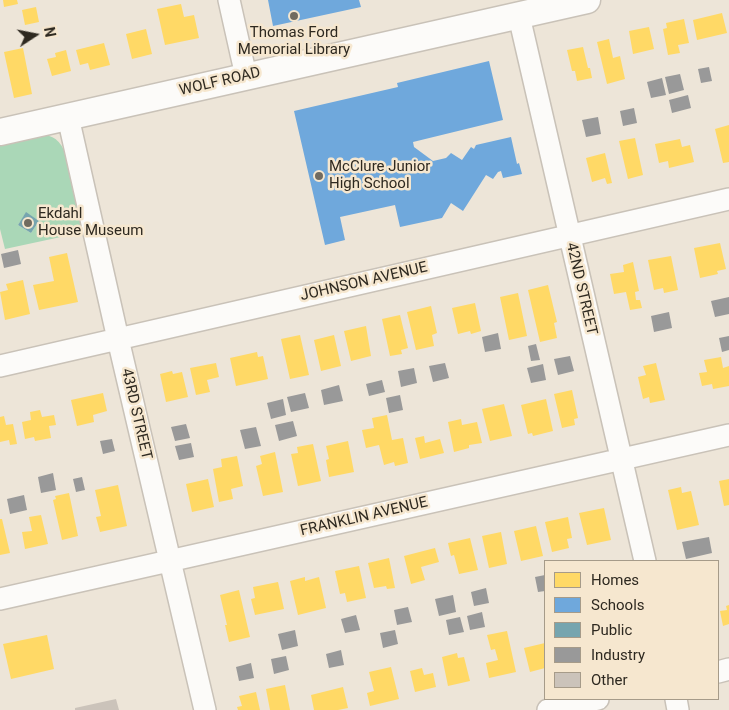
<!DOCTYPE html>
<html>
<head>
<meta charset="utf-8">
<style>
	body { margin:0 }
	#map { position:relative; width:729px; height:710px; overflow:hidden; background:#ede5d8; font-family:Roboto,sans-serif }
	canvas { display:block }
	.legend { position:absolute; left:544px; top:560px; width:175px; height:140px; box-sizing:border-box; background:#f6e7cf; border:1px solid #a69b89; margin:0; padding:6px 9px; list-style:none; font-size:15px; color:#2e2920 }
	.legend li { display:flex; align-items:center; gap:10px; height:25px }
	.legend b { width:25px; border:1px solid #a69b89 }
	.north { position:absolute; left:10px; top:10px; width:50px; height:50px; -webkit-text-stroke:4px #f6e7cf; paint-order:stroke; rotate:79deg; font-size:14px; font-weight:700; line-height:20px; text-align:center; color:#2e2920 }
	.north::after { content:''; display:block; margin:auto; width:18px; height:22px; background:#2e2920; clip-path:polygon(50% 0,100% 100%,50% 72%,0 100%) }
</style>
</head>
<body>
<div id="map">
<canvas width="729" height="710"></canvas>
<ul class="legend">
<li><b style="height:14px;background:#ffd966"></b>Homes</li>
<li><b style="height:14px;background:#6fa8dc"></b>Schools</li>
<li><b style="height:14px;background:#76a5af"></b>Public</li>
<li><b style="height:14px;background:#999"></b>Industry</li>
<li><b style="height:14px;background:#cbc3ba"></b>Other</li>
</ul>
<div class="north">N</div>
</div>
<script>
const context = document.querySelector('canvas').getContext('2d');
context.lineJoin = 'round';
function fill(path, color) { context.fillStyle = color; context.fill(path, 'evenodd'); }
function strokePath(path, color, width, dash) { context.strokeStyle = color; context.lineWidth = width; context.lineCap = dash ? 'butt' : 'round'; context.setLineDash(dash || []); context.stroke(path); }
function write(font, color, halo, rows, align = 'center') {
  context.font = font + ' Roboto,sans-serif'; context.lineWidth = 5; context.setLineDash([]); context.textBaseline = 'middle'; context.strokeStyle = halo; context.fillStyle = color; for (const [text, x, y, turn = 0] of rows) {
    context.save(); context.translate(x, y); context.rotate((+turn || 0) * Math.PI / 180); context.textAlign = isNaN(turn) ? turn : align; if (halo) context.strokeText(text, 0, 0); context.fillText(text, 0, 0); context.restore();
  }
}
fill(new Path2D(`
	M41,135C56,135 61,143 67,156L84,232L5,249L0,229V144ZM26,213L39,221L31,233L18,225Z`), '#aad7b7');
fill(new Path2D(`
	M3,0H17L18,4L4,7Z
	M181,4L184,17L194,15L199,38L165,45L157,9Z
	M36,7L39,22L25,25L22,10Z
	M722,13L727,33L697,40L693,20Z
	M684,19L689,43L678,45L680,53L668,55L663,29L667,28L666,23Z
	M649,27L654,49L633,54L629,31Z
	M146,29L152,54L132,59L126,34Z
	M609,39L613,58L620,56L625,79L607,84L597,42Z
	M104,43L110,65L90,70L88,63L80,65L76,50Z
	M583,47L588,68H590L592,78L577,81L575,71H572L567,50Z
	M23,48L32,94L14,98L4,52Z
	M66,50L71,71L52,76L47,59L56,57L55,53Z
	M729,125V162L723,163L715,129Z
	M635,138L643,175L628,179L619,141Z
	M680,139L682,147L690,145L694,162L669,168L668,161L659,163L655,144Z
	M605,153L612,183L607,184L605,178L592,182L586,158Z
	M720,243L726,269L717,271L718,274L700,278L694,248Z
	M67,253L78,302L39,310L33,285L54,281L49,257Z
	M671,256L678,290L664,293L663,288L654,290L648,260Z
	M633,262L639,291L635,292L636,300H640L642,308L630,310L626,292L614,294L610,274L624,272L623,265Z
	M23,280L30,314L5,320L0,292L8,290L6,284Z
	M548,285L557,322L554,323L557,338L540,342L528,290Z
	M518,293L527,336L509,340L500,297Z
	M475,303L481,331L471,334L470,331L458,334L452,308Z
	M431,306L437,333L432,335L434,346L416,350L407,312Z
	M400,315L408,348L401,350L402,354L390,356L382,319Z
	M366,326L371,356L351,361L344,331Z
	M300,335L309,375L290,379L281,339Z
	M334,335L341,366L321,371L314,340Z
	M257,352L258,357L263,356L268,379L236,386L230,358Z
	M721,357L723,368L729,366V386L713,389L712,384L702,386L699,373L707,372L704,360Z
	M216,363L219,377L207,380L210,392L196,395L190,368Z
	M656,363L665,400L650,403L649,397L643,399L638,377L646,375L643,366Z
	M172,371L173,374L182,372L188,397L166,402L160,374Z
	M572,390L578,418L574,419L575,425L562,428L554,394Z
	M103,393L107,411L93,415L94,422L77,426L71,400Z
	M546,399L553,431L533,436L532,433L528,434L521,405Z
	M504,404L512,436L490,441L482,409Z
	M40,410L42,417L54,415L56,425L49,426L51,438L35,441L34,437L25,439L22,422L31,420L30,412Z
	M387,415L392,440L403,438L408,463L395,466L394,462L384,465L379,445L366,448L362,430L374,428L372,418Z
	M4,416L6,425L13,424L17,444L10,445L9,440L0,442V417Z
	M461,419L462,425L477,422L482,443L469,445V448L454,452L448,422Z
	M424,436L425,443L440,439L444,453L420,459L415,438Z
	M348,441L354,472L329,477L326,460L329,459L326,446Z
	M313,444L321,481L298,486L291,454L298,453L297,447Z
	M275,452L283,492L263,496L256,466L262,464L260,456Z
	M237,456L243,486L231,489L233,499L219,502L213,469L222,467L221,459Z
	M208,479L214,507L192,512L186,484Z
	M729,479V505L724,506L719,481Z
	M118,485L127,526L100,532L96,517L101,516L95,490Z
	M681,487L682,493L691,491L699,525L677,530L668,490Z
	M69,493L78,536L62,540L53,500L56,499L55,496Z
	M604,508L611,540L587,545L579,513Z
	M41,515L48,544L25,549L22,532L32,531L29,517Z
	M568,517L572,538L567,539L569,548L552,552L545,522Z
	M0,519H2L10,553L0,555Z
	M536,526L543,556L521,561L514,531Z
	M501,532L507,564L489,568L482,536Z
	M470,538L478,570L459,574L454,555L451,556L448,543Z
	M435,548L439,562L421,567L425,580L411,584L404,556Z
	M389,558L395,588L387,589L386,586L374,588L368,563Z
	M359,566L366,598L347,602L345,593L340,594L335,571Z
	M305,577V581L319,577L326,608L298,615L290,581Z
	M278,582L284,609L255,615L251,599L255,598L253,587Z
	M239,590L250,637L229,642L225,625H227L220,595Z
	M729,605V624L723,626L720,611L727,610L726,606Z
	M507,631L516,672L489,678L486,663L498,660L495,649L491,650L487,635Z
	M47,635L54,669L11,679L3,644Z
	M545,643V668L530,672L524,648Z
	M457,653L458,658L464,657L470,681L448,686L442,657Z
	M391,667L399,699L370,706L367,693L374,691L369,672Z
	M422,668L424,675L433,673L436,687L415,692L410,671Z
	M285,685L290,710H270L266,689Z
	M343,687L348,708L338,710H314L311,695Z
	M256,692L260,710H238L237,707L242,706L239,696Z`), '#ffd966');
fill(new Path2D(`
	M268,0H359L361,7L273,26Z
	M489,61L503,120L413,142L414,147L433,161L446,158L451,153L462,160L471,147L474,149L476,145L511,137L517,164L519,163L522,174L503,178L501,171L498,172L493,179L486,175L463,211L451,203L442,218L400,227L395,205L340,217L345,240L325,245L294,111L398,87L397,83Z`), '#6fa8dc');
fill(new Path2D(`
	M26,212L39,221L31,233L18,225Z`), '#76a5af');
fill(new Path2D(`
	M709,67L712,81L701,83L698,69Z
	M680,74L684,90L669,94L665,77Z
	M662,78L666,95L651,98L647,82Z
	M688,95L691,108L672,113L669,100Z
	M634,108L637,123L623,126L620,111Z
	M598,117L601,134L586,137L582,120Z
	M18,250L21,264L4,268L1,254Z
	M729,297V314L715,317L711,301Z
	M669,312L672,328L654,332L651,316Z
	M498,333L501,349L485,352L482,337Z
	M729,336V350L722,352L719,338Z
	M536,344L540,360L531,361L528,346Z
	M570,356L574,371L558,375L554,359Z
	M445,363L449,378L433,382L429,366Z
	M543,364L546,380L531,383L527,368Z
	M414,368L417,383L401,387L398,371Z
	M382,380L385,392L369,396L366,384Z
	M339,385L343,401L324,405L321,390Z
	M305,393L309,408L291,412L287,397Z
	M400,395L403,410L389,413L386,398Z
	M283,399L286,415L271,419L267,403Z
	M293,421L297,436L279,441L275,425Z
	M186,424L190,438L175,441L171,427Z
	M256,427L261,446L245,449L240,430Z
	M112,439L115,451L103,454L100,441Z
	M191,443L194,457L179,460L175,446Z
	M53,473L56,490L41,493L38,477Z
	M82,477L85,490L76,492L73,479Z
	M24,495L27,510L10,514L7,499Z
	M709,537L712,553L686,559L682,542Z
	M545,575V591L538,592L535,577Z
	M486,588L489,603L474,606L471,592Z
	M453,595L456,612L439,616L435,599Z
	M408,607L412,622L397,625L394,610Z
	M482,612L485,627L470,630L467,616Z
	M356,615L360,630L345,633L341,619Z
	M460,617L464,632L449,635L446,620Z
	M295,630L298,646L282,650L278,634Z
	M395,630L398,644L383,648L380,633Z
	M341,650L344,665L329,668L326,654Z
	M286,656L289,670L274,674L271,659Z
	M251,663L254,678L239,681L236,667Z`), '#999');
fill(new Path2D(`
	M116,699L119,710H75V708Z`), '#cbc3ba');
const minor = new Path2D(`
	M229,0L246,76
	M519,16L645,561
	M68,117L118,339L205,710
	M0,366L729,199
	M0,599L729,435
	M718,672L729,669
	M676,699L678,710
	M548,710L598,699`);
const major = new Path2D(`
	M0,132L587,0`);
strokePath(minor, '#c9c2b8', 24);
strokePath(major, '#c9c2b8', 29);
strokePath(minor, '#fcfbf9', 21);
strokePath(major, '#fcfbf9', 26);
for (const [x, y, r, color] of [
	[294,16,5,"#716b60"],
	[319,176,5,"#716b60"],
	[28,223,5,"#716b60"]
]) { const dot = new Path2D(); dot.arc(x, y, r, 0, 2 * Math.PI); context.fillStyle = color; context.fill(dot); strokePath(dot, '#f6e7cf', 2); }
write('15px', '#2e2920', '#f6e7cf', [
	["Thomas Ford",294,33,"center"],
	["Memorial Library",294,50,"center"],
	["McClure Junior",329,167],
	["High School",329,184],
	["Ekdahl",38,214],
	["House Museum",38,231]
], 'left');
write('15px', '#2e2920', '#f6e7cf', [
	["WOLF ROAD",220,82,-13],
	["JOHNSON AVENUE",364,282,-13],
	["42ND STREET",581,289,77],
	["43RD STREET",136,414,77],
	["FRANKLIN AVENUE",364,517,-13]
]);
</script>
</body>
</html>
